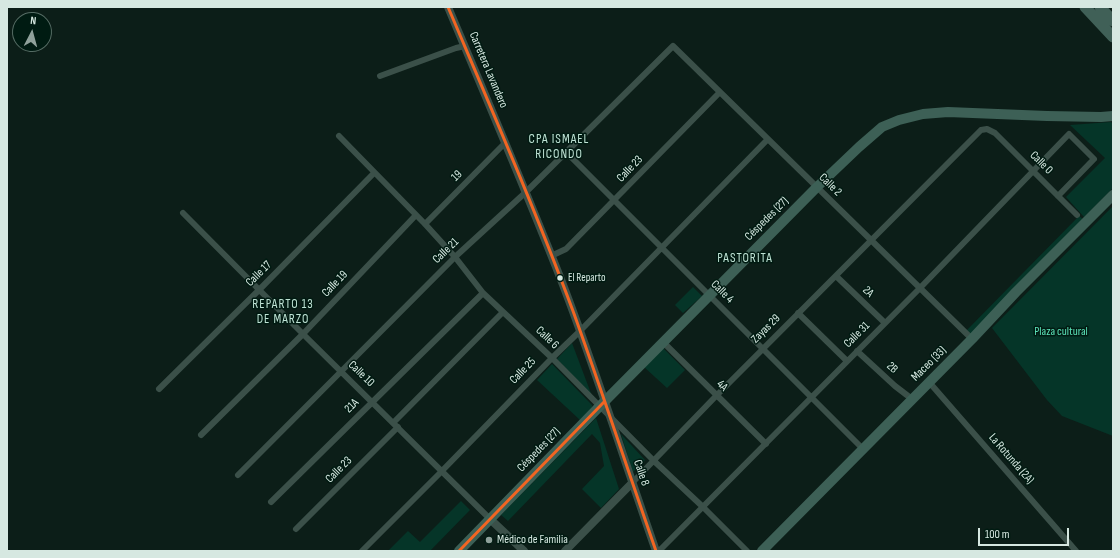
<!DOCTYPE html>
<html>
<head>
<meta charset="utf-8">
<style>
	body { margin:0 }
	#map { position:relative; width:1120px; height:558px; overflow:hidden; background:#0c1e18; font-family:"Sofia Sans Condensed",sans-serif }
	canvas { display:block }
	.frame { position:absolute; inset:0; border:8px solid #d6e8e1; pointer-events:none }
	.north { position:absolute; left:12px; top:12px; width:40px; height:40px; box-sizing:border-box; background:#001b12; border:1px solid #566d65; border-radius:50%; rotate:6deg; font-size:11px; font-weight:700; line-height:16px; text-align:center; color:#d6e8e1 }
	.north::after { content:''; display:block; margin:auto; width:14px; height:18px; background:#8fa19b; clip-path:polygon(50% 0,100% 100%,50% 72%,0 100%) }
	.scale { position:absolute; left:978px; top:528px; width:91px; height:18px; box-sizing:border-box; border:2px solid #d6e8e1; border-top:0; padding-left:5px; font-size:12px; line-height:14px; white-space:nowrap; color:#d6e8e1; -webkit-text-stroke:3px #001b12; paint-order:stroke }
</style>
</head>
<body>
<div id="map">
<canvas width="1120" height="558"></canvas>
<div class="frame"></div>
<div class="north">N</div>
<div class="scale">100 m</div>
</div>
<script>
const context = document.querySelector('canvas').getContext('2d');
context.lineJoin = 'round';
function fill(path, color) { context.fillStyle = color; context.fill(path, 'evenodd'); }
function strokePath(path, color, width, dash) { context.strokeStyle = color; context.lineWidth = width; context.lineCap = dash ? 'butt' : 'round'; context.setLineDash(dash || []); context.stroke(path); }
function write(font, color, halo, rows, align = 'center') {
  context.font = font + ' "Sofia Sans Condensed",sans-serif'; context.lineWidth = 3; context.setLineDash([]); context.textBaseline = 'middle'; context.strokeStyle = halo; context.fillStyle = color; for (const [text, x, y, turn = 0] of rows) {
    context.save(); context.translate(x, y); context.rotate((+turn || 0) * Math.PI / 180); context.textAlign = isNaN(turn) ? turn : align; if (halo) context.strokeText(text, 0, 0); context.fillText(text, 0, 0); context.restore();
  }
}
fill(new Path2D(`
	M1111,122L1113,124V188L1084,217L1066,197L1105,158L1070,125Z
	M1113,206V436L1062,416L1047,400L992,328Z
	M1079,216L1083,219L970,335L966,331Z
	M693,287L702,296L683,313L675,305Z
	M572,343L592,396L557,359Z
	M663,348L685,370L667,388L644,367Z
	M552,364L592,405V408L580,420L537,380Z
	M596,418L619,489L601,508L582,489L604,466L600,443L592,434L508,521L501,515Z
	M621,434L645,460L633,472Z
	M461,501L470,510L430,551H388L408,531L420,542Z`), '#053528');
strokePath(new Path2D(`
	M380,76L456,48L465,46
	M339,136L425,224L455,257L483,293L552,358L654,461L703,507L747,551
	M566,152L863,449
	M183,213L303,334L490,519
	M425,224L505,143
	M551,256L566,249L720,92
	M836,276L885,323
	M798,313L847,361
	M663,342L766,444
	M857,351L895,386L912,399
	M929,382L1076,551
	M159,389L260,289L374,173
	M394,422L503,312
	M201,435L303,334L416,215
	M238,475L455,257L526,192L673,46L972,339
	M632,483L716,396L981,130L987,129L995,133L1077,215
	M271,502L483,293
	M296,529L398,427
	M362,551L439,474L552,358L580,331L768,139
	M659,551L920,288L1069,134L1094,159L1058,196`), '#3b5049', 6);
strokePath(new Path2D(`
	M448,7C486,97 524,186 560,277C595,367 624,460 656,551
	M490,519L524,551
	M565,551L632,483`), '#3b5049', 8);
strokePath(new Path2D(`
	M459,551L599,407L817,187L859,147L882,127L899,120L923,114L948,112L1047,116L1101,117L1113,116
	M762,551L972,339L1016,292L1113,195`), '#3d6056', 10);
strokePath(new Path2D(`
	M1085,7L1113,37
	M1100,7L1113,21`), '#406057', 11);
strokePath(new Path2D(`
	M448,7C491,108 535,209 573,311C602,391 628,471 656,551
	M459,551L604,402`), '#f26522', 3);
for (const [x, y, r, color] of [
	[560,278,3.5,"#d6e8e1"],
	[489,540,4,"#8fa19b"]
]) { const dot = new Path2D(); dot.arc(x, y, r, 0, 2 * Math.PI); context.fillStyle = color; context.fill(dot); strokePath(dot, '#001b12', 1.5); }
write('11px', '#d6e8e1', '#001b12', [
	["El Reparto",568,278]
], 'left');
write('12px', '#d6e8e1', '#001b12', [
	["Carretera Lavandero",488,70,67],
	["Calle 0",1041,163,45],
	["Calle 23",630,169,-46],
	["19",457,176,-45],
	["Calle 2",830,185,44],
	["Céspedes (27)",767,219,-45],
	["Calle 21",446,251,-44],
	["Calle 17",259,274,-45],
	["Calle 19",335,284,-46],
	["Calle 4",722,292,45],
	["2A",868,292,44],
	["Zayas 29",766,329,-45],
	["Calle 31",857,335,-45],
	["Calle 6",547,338,43],
	["Maceo (33)",929,364,-45],
	["2B",892,368,43],
	["Calle 25",523,371,-46],
	["Calle 10",361,374,44],
	["4A",722,386,45],
	["21A",352,406,-45],
	["Céspedes (27)",539,450,-46],
	["La Rotunda (2A)",1011,459,49],
	["Calle 23",339,470,-45],
	["Calle 8",641,473,71]
]);
write('12px', '#5ce4ba', '#001b12', [
	["Plaza cultural",1061,332]
]);
write('12px', '#d6e8e1', '#001b12', [
	["Médico de Familia",497,540]
], 'left');
context.letterSpacing = '1px';
write('13px', '#bfe3d5', '#001b12', [
	["CPA ISMAEL",559,140],
	["RICONDO",559,155],
	["PASTORITA",745,259],
	["REPARTO 13",283,305],
	["DE MARZO",283,320]
]);
context.letterSpacing = '0px';
</script>
</body>
</html>
